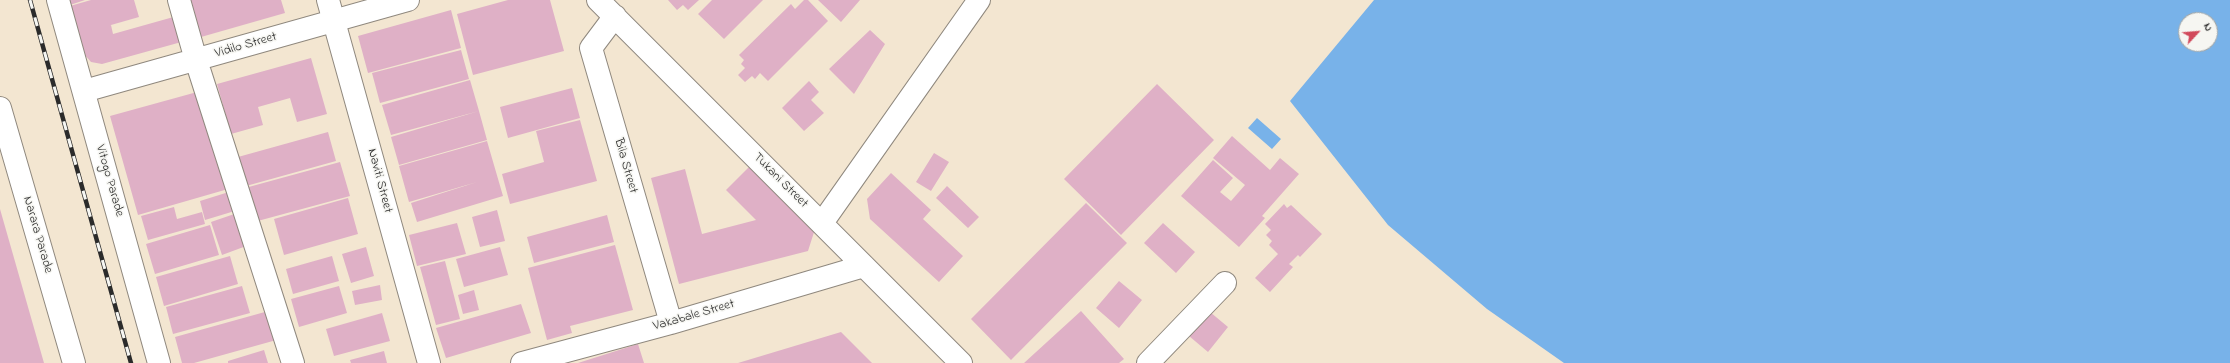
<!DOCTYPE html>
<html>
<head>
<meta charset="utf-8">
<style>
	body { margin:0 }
	#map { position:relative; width:2230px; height:363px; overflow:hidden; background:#f3e6d1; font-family:"Indie Flower",sans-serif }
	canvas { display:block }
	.north { position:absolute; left:2178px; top:12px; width:40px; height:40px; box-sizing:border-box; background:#f6f6f2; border:1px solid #a5a5a2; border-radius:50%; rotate:64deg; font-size:11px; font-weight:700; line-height:16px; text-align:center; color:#2b2b2b }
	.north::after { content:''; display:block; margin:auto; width:14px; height:18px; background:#d1495b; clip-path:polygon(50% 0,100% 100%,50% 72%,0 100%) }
</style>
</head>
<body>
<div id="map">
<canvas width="2230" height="363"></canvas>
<div class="north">N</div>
</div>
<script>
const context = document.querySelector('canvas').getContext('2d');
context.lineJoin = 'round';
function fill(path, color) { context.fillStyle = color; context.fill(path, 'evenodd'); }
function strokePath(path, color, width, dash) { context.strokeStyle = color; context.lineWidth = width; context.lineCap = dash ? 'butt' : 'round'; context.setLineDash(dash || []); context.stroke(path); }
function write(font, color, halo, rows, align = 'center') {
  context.font = font + ' "Indie Flower",sans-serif'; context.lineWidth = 3; context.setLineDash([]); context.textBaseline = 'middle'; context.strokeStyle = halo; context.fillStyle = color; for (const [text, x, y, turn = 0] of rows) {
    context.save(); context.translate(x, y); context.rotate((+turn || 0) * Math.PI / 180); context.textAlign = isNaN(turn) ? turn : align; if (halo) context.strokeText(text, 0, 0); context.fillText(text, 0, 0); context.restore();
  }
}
fill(new Path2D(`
	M1374,0H2230V363H1564L1487,309L1388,225L1290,101ZM2186,20H2210V44H2186Z
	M1257,118L1281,139L1272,149L1248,128Z`), '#78b2e9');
fill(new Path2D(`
	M69,0H85L70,5Z
	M91,0H134L139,17L97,29L111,25L113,34L177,16L185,41L102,64L91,62L83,53L70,6Z
	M190,0H281L285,13L201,37Z
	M508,0H550L564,51L473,75L457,14Z
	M668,0H699L688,10L683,5L677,10Z
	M712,0H763L724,39L698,14Z
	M804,0H808L828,21L768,81L760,73L755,79L752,76L745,82L738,75L745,68L741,64L744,60L739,55L791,4L795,9Z
	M818,0H860L841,22Z
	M451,10L461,48L368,73L358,36Z
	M870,30L885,44L854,94L829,69Z
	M461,50L469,79L380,103L372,73Z
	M311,58L327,114L297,122L290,98L258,107L263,125L231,134L217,84Z
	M470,80L479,111L391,135L382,105Z
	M809,81L819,92L811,100L824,113L804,131L782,108Z
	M1157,84L1214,140L1121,235L1064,179Z
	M572,88L580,118L508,138L500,107Z
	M208,89L235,187L138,215L110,116Z
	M479,111L487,140L399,165L391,137Z
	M580,120L597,181L510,204L502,174L544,162L536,131Z
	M328,132L336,161L246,186L238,157Z
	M1232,136L1270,170L1280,158L1299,174L1262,216L1265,218L1239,247L1181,196L1213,160L1233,178L1220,192L1231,201L1245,185L1213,158Z
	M487,141L503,196L417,222L411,203L477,182L409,202L399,166Z
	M934,153L949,162L931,191L916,182Z
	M340,162L350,196L254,222L245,188Z
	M752,164L815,229L808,251L679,284L651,178L685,169L702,234L756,220L726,190Z
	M891,173L931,210L923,219L963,256L939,282L870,219L867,199Z
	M947,186L979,217L968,228L936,198Z
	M232,191L238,210L205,220L200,201Z
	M348,198L358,234L284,255L274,219Z
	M1086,203L1127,243L1011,360L971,319Z
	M1284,204L1287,208L1291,205L1322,234L1300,257L1298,255L1289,264L1293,267L1270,292L1255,278L1278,254L1269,245L1272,241L1266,235L1271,230L1265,224Z
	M174,207L177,219L202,212L205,224L148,240L141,216Z
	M0,209L44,363H0Z
	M246,210L257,242L222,255L211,222Z
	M497,210L505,241L480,247L472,217Z
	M607,215L614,242L534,263L527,237Z
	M457,223L466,254L417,266L409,235Z
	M1163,223L1195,252L1176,273L1144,243Z
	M210,225L219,255L155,274L146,244Z
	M615,245L633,310L570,326L572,333L547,340L528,268Z
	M366,247L374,276L351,283L342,254Z
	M500,247L508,275L464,287L456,259Z
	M230,256L238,284L164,306L156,277Z
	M332,256L339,281L293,294L286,269Z
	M445,261L460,319L436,325L420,267Z
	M1119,281L1142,300L1119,328L1096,308Z
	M380,285L382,300L355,305L352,291Z
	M242,286L250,313L173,334L166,307Z
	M339,286L347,313L299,327L291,299Z
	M474,290L479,310L463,314L458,295Z
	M521,304L531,333L446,358L436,328Z
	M272,310L280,339L194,363H182L175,337Z
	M1081,311L1124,359L1119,363H1024Z
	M1210,312L1228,327L1208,352L1189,336Z
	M382,313L390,341L334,356L326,329Z
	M841,332L872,363H738Z
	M638,344L644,363H578Z
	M264,350L268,363H228V361Z
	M384,351L387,363H351L350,360Z`), '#dfb0c6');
const minor = new Path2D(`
	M179,0L196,60L293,363
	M598,0L961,363
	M615,16L591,48L671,323
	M84,91L408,0
	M822,223L979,0
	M522,363L671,323L864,266
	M1148,363L1225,283`);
const major = new Path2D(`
	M58,0L159,363
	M328,0L429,363
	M0,108L74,363`);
strokePath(minor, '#8f887e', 24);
strokePath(major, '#8f887e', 24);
strokePath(minor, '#fff', 22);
strokePath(major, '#fff', 22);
const rail = new Path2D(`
	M30,0L131,363`);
strokePath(rail, '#2b2b2b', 4.5);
strokePath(rail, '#f6f6f2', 3, [9]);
write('13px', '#2b2b2b', '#f6f6f2', [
	["Vidilo Street",246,46,-16],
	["Bila Street",625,166,74],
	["Vitogo Parade",109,181,74],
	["Naviti Street",379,181,75],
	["Tukani Street",780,181,45],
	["Narara Parade",37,235,74],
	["Vakabale Street",694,316,-16]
]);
</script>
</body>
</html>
